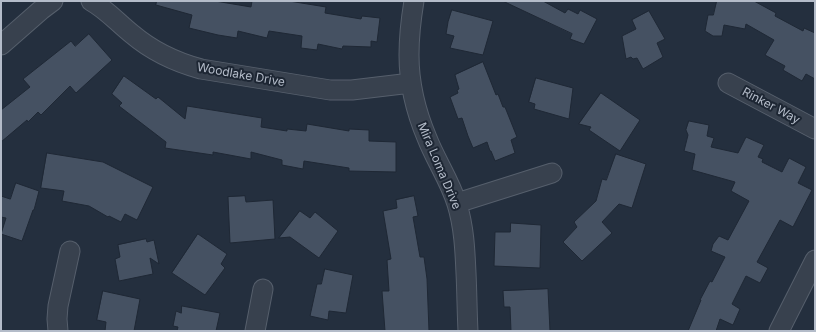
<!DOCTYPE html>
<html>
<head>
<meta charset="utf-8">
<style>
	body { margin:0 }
	#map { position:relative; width:816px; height:332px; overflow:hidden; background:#242f3e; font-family:Inter,sans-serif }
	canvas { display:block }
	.frame { position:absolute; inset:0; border:2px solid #b4bcc9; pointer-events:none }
</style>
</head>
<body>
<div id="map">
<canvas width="816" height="332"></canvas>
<div class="frame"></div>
</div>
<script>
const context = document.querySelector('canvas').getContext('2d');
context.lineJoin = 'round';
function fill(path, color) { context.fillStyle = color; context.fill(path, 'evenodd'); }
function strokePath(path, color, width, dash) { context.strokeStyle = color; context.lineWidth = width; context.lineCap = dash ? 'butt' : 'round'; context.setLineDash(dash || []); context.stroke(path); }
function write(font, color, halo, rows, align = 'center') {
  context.font = font + ' Inter,sans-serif'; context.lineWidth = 4; context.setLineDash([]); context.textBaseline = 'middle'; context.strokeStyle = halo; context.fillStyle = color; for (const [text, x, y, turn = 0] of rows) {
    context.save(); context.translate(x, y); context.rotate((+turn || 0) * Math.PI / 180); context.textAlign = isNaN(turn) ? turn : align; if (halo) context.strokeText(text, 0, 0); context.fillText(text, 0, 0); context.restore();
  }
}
const building = new Path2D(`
	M157,1H215L251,7L252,1H289L326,7L325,13L361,19L362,16L380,18L377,42L371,41V47L343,46L342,49L318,44L317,50L301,48L302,36L269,31L267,38L238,31L237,38L218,35L189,28L192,15L156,5Z
	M503,1H543L565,13L568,9L578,14L580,10L597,19L584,44L570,39L572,34Z
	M717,1H754L776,13L775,16L803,31L804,28L815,33V79L806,74L802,81L783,70L785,66L765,55L774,40L746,24L745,29L724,25L722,36H713L705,31L708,15H713Z
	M452,10L493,21L483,55L450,48L454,36L446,34L448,22Z
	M649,11L665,39L657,43L663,57L643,69L637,58L633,59L631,57L626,59L622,36L636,29L632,20Z
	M89,34L112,60L76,93L70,86L41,115L38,112L28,122L27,120L1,142V110L30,87L23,79L71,41L75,46Z
	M483,62L496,95L498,94L503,107H505L517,137L511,140L515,153L495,161L491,151H490L487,142L473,148L468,136L462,118L458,119L450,97L458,93L457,90L459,89L455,75Z
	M124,76L156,99L158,97L185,119L187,106L262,118L261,127L287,131V129L306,131L307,124L349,131V129L369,130V141L396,142V172L349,171V168L304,161L303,169L282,165V160L251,152V159L213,152V155L165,148L166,142L119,106L122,103L112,94Z
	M536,78L573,88L569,119L534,109L535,104L529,102Z
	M601,93L640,120L620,151L589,130L591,127L579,124Z
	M689,121L709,125L707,136L714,138L711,147L738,153L746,137L764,145L758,157L763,159L762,162L782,172L789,158L806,167L798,183L812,190L793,227L780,220L757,262L768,268L760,283L746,276L732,304L740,309L733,325L720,319L716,331H688L701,300H700L710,281L712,282L725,257L711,251L713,244L719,236L728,240L749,201L731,191L735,182L692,170L695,154L684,151L688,135L686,130Z
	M47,153L103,162L153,187L137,220L125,214L121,222L109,216L108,217L89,206L62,201L64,191L41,188Z
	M616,154L646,164L632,208L619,204L602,222L612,233L582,261L563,242L577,227L574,222L596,201L602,179L606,180Z
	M16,183L39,191L34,210H33L22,241L1,234L6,218L1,217V196L10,199Z
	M245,196L246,202L273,200L275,239L230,243L228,197Z
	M414,196L418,216L413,217L420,257H424L427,279L429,331H385L382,291H389L387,260L391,259L383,211L397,208L396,200Z
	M300,211L310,218L315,212L338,231L319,258L290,237L279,238Z
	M511,223L541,225L540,268L494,266L495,232H510Z
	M198,234L227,254L221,264L225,268L205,295L172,273Z
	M146,239L147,242L154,240L159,264L150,258L153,274L119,281L115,259L120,257L118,245Z
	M325,269L353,275L346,313L329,311L328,320L310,316L317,284H321Z
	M548,289L550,331H511L510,307H504L503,291Z
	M103,291L140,299L134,331H105L106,322L97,320Z
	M182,306L220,313L216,331H177L178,327L173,326L176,311L181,313Z`);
fill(building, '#455162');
strokePath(building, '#1f2835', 1);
const minor = new Path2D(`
	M91,1C106,9 118,23 132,34C152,51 175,62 201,69L330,90H352L411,83
	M414,1C411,19 409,37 409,55C409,83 416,112 427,138C436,161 450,181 457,204C464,227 465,250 466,273C467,293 467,312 468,331
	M1,45L41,10L53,1
	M728,83L815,129
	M457,203L552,173
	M58,331L57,319L58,306L70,251
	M255,331L263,289
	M779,331L815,260`);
strokePath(minor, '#565f6c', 21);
strokePath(minor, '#38414e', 19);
write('12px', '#b4bcc9', '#1d2633', [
	["Woodlake Drive",241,75,10],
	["Rinker Way",771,106,28],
	["Mira Loma Drive",439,166,67]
]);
</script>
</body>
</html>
